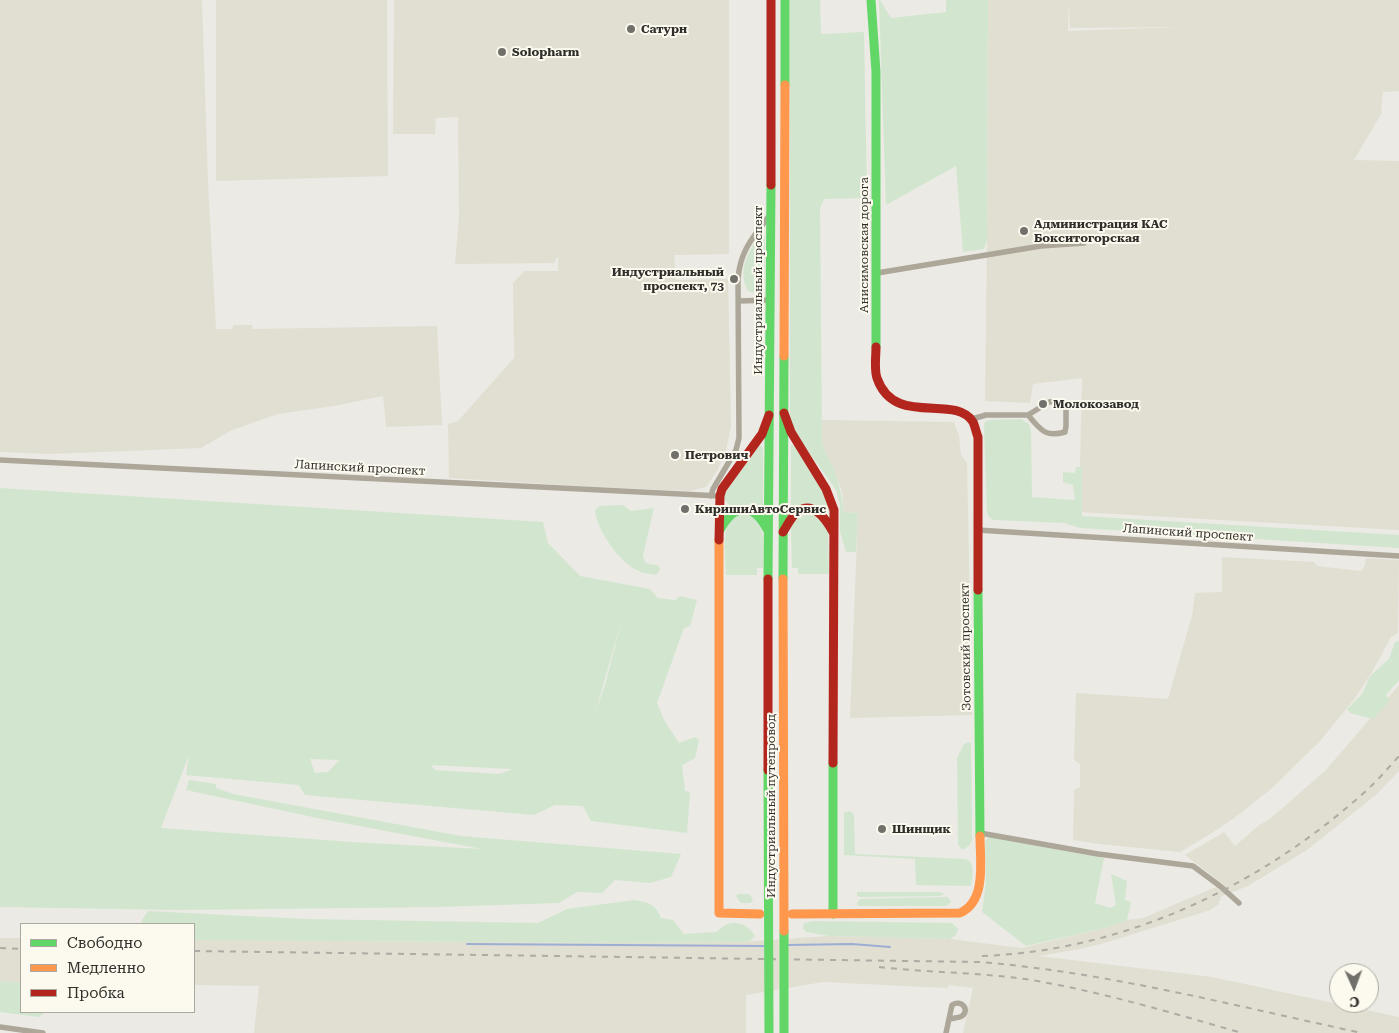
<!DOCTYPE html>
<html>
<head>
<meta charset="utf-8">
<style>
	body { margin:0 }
	#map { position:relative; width:1399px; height:1033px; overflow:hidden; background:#ebeae4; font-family:"Roboto Serif",serif }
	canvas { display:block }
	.legend { position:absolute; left:20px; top:923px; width:175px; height:90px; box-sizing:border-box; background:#fcf9ee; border:1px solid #aaa8a0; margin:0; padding:6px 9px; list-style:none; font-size:15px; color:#2f2e2a }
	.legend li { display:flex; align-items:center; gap:10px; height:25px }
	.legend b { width:25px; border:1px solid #aaa8a0 }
	.north { position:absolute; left:1329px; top:963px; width:50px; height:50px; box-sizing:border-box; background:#fcf9ee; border:1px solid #aaa8a0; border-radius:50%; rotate:178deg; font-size:14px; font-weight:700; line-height:20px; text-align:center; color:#2f2e2a }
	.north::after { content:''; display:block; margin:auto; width:18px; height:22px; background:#71706b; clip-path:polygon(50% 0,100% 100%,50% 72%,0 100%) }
</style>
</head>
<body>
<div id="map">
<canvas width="1399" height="1033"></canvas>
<ul class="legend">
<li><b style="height:6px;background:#63d668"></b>Свободно</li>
<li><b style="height:6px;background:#ff974d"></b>Медленно</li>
<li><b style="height:6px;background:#b3261e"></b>Пробка</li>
</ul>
<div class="north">С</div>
</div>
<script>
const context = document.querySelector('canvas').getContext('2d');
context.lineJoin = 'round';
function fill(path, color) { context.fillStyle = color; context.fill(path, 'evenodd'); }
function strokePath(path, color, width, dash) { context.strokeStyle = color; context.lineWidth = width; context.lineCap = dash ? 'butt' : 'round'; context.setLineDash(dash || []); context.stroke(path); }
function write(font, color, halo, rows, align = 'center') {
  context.font = font + ' "Roboto Serif",serif'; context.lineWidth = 4; context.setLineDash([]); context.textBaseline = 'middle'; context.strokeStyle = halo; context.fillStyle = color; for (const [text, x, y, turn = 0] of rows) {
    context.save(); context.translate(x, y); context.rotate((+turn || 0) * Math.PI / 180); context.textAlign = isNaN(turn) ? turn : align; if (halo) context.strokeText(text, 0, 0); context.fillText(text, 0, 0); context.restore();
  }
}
fill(new Path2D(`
	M0,0H202L208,182L216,329H232L234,325H252L253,329L437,326L442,425L386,427L383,396L334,406L278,414L232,430L201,448L50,454L0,452Z
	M216,0H387L388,176L216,181Z
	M394,0H729V254L674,255L676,280L728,279L731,426L726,451L717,471L706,487L690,491L595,487L449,478L448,424L458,421L514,358L513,283L524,271H558V256L554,263L455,264L459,216L458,117L436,118L435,134H393Z
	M988,0H1399V91L1383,92L1381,114L1354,160L1399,161V530L1079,512L1082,378L1033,384L1030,403L985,401L987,240ZM1069,1L1070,28L1181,27L1068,31Z
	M822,420L954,422L959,436L961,455L967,463L972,715L850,718L858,513L844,512L842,491L834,470L824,453L822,438Z
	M1222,557L1314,562L1317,566L1361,571L1365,565L1366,558L1399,560L1398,633L1391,637L1372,672L1355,698L1320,741L1271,789L1233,819L1207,836L1180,852L1099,844L1073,840L1074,790L1080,787V764L1074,760L1076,693L1168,699L1192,616L1195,593L1222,592Z
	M1399,685V771L1377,794L1307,850L1248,886L1220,897L1221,900L1218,902L1219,904L1210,910L1108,942L1080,949L1039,956L1212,977L1399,1017V1033H963L973,988L949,985L947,988L823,982L746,995V1033H254L259,986L194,985V940L622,943L740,942L829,936L950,939L1022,948L1109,927L1127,920L1143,918L1223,884L1185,855L1224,832L1235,846L1258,826L1271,818L1325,771Z
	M0,938H21V983L0,981Z`), '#e1dfd2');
fill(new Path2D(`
	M790,0H820L821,34L864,32L867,198L824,199L820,208L822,438C824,455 829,458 835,472C840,486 842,498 844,512L858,513L856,552H846L840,531V505L836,490L796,434L790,421Z
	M879,0H880L891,18L946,12V0H988L987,240L984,249L963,252L956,166L886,205Z
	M759,235H763L765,237L764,285L755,293L748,291C737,270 748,253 759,235Z
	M1021,419L1029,424L1031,431L1032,497L1075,500L1073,485L1063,482V472L1075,473L1076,467H1082V516L1399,535V548L1080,528L1064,523L993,520L989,517L987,513L984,427L985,422L989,420Z
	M791,445H795L825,487L831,512L812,505L793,510L791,508Z
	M759,446H761L763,448V509L761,510L749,505H729L724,499L725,493Z
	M0,488L543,522L548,543L580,576L650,589L658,598L675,600L680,596L697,600L690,626L684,628L657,703L664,720L679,743L695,737L699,740L695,758L682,765L685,791L690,792L687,833L591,821L583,806L555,805L534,815L305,795L299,785L186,775L189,755L161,828L352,842L482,849L322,819L186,790L189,780L216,784V788L233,794L461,836L681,854L671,877L650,883L615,880L602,893L577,892L559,903L439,907L180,910L0,907ZM623,616L605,685L595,713ZM310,759H311L339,760L328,772L315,773ZM431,765L511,769V770L498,774L435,770Z
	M623,505L631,511L654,508L643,555L645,563L659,566L660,570L656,575C650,574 642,573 637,570C620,563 596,529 595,510L600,506Z
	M811,513L816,514L828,530L829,574H798V568H792L791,528C794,519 801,514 811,513Z
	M741,514C769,513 763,549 763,568H757V575H726C726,556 718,520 741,514Z
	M1399,641V680L1386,695L1390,701L1373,719L1350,713L1347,709L1362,694L1370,676L1389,659L1395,642Z
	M969,742L971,743L972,840L969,846L964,849H961L958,844L957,758L964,744Z
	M850,811L854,814L855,854L966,859C975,862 973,877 971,885L968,886L916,885L915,859L844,855V813Z
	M989,837L1104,858L1095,903L1110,908L1116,905L1111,874L1127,881L1125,900L1131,902L1127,920L1109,927L1026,946L982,912L986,883L985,841Z
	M857,892H940L945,894L940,896L860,897L857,896Z
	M738,894H749L751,896L753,901L750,903H741L736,896Z
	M947,897L951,901L949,904L945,906H860L857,905L858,901L861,899Z
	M634,900C649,903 655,903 661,918L673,920L684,934L717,932C728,919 746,920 755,936L750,941L740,942L622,943L194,940V924H141L142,920L148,911L306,919L538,923L567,909Z
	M812,921L952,923L958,929L956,935L950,939L829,936L806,932L803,928L804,923Z
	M0,981L21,983V1012H46L39,1017L0,1012Z`), '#d2e6cf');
strokePath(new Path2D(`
	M467,944L765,946
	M787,945L852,944L890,947`), '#9daed4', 2);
strokePath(new Path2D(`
	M877,273L1041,246L1084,243
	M739,301L770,300
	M972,419L986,415H1028L1049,402L1057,401L1066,408V426L1065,432C1045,438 1040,429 1028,415
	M0,460L720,496
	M711,496L713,489L736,450L739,438L738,279C740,250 754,236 770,215
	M977,530L1399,556
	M980,833L1098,854L1193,866L1220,886L1239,903
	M0,1027L43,1033
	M946,1033L952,1005C962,999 970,1010 962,1016C959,1018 953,1018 949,1019`), '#ada79a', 5.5);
strokePath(new Path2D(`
	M871,0L876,72V347
	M785,85V0
	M720,530C735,502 754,503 768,531
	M768,579L771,185
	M783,579L784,356
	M978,590L980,836
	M833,914V763`), '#63d668', 9);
strokePath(new Path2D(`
	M784,356L785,85
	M719,540V913L760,914
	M792,914L960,913C987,901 980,861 980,836`), '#ff974d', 9);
strokePath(new Path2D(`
	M771,185V0
	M876,347C876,356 874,370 877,378C894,428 955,393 973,422C975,426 976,432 978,437V590
	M784,413L791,432L826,489L834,510L833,763
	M783,532C787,526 791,517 797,512C813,500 826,519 833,532
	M719,540L720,496L722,489L762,434L769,415`), '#b3261e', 9);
strokePath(new Path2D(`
	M0,948L21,949
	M194,951L981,962C1110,973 1235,1006 1362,1033
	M982,956C1125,951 1263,885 1368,789C1379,779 1389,767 1399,756
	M879,967C930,973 981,972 1031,980C1103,992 1172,1013 1242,1033`), '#afaaa3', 2, [6, 6]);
strokePath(new Path2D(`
	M768,770L769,1033
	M784,931V1033`), '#63d668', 9);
strokePath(new Path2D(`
	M783,579L784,931`), '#ff974d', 9);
strokePath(new Path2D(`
	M768,579V770`), '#b3261e', 9);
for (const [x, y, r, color] of [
	[631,29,5,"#71706b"],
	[502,52,5,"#71706b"],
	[1024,231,5,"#71706b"],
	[734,279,5,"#71706b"],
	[1043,404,5,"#71706b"],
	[675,455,5,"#71706b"],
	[685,509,5,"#71706b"],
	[882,829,5,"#71706b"]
]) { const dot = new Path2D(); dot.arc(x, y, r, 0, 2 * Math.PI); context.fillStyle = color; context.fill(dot); strokePath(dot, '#fcf9ee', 2); }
write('bold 12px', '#2f2e2a', '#fcf9ee', [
	["Сатурн",641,29],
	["Solopharm",512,52],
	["Администрация КАС",1034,224],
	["Бокситогорская",1034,238],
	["Индустриальный",724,272,"right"],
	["проспект, 73",724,286,"right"],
	["Молокозавод",1053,404],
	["Петрович",685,455],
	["КиришиАвтоСервис",695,509],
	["Шинщик",892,829]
], 'left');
write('12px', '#2f2e2a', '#fcf9ee', [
	["Анисимовская дорога",864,245,-90],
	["Индустриальный проспект",758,290,-90],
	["Лапинский проспект",360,468,3],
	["Лапинский проспект",1188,533,4],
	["Зотовский проспект",966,647,-91],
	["Индустриальный путепровод",771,806,-90]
]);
</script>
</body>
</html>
